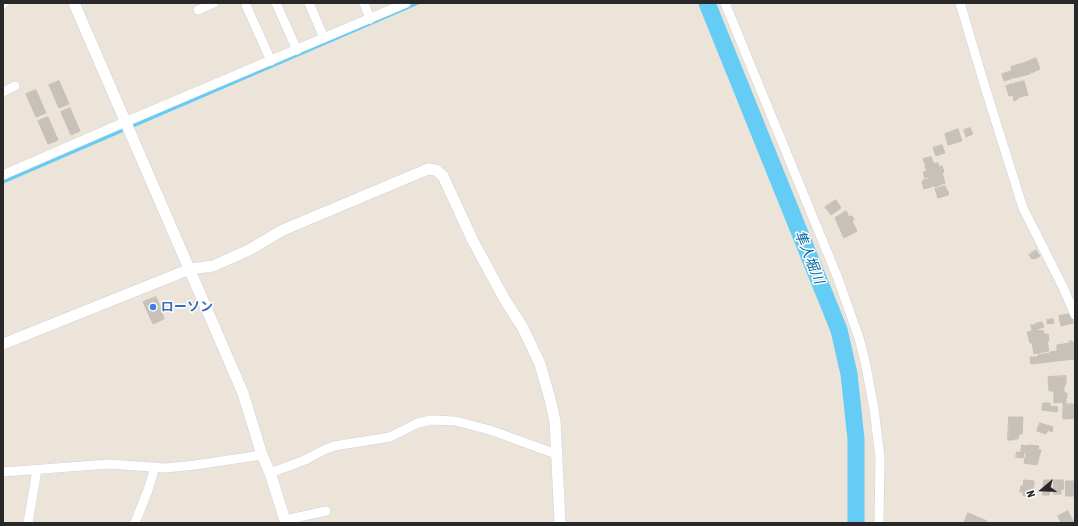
<!DOCTYPE html>
<html>
<head>
<meta charset="utf-8">
<style>
	body { margin:0 }
	#map { position:relative; width:1078px; height:526px; overflow:hidden; background:#ece4d9; font-family:"Asap Condensed",sans-serif }
	canvas { display:block }
	.frame { position:absolute; inset:0; border:4px solid #282828; pointer-events:none }
	.north { position:absolute; left:1022px; top:470px; width:40px; height:40px; -webkit-text-stroke:3px #fff; paint-order:stroke; rotate:251deg; font-size:11px; font-weight:700; line-height:16px; text-align:center; color:#282828 }
	.north::after { content:''; display:block; margin:auto; width:14px; height:18px; background:#282828; clip-path:polygon(50% 0,100% 100%,50% 72%,0 100%) }
</style>
</head>
<body>
<div id="map">
<canvas width="1078" height="526"></canvas>
<div class="frame"></div>
<div class="north">N</div>
</div>
<script>
const context = document.querySelector('canvas').getContext('2d');
context.lineJoin = 'round';
function strokePath(path, color, width, dash) { context.strokeStyle = color; context.lineWidth = width; context.lineCap = dash ? 'butt' : 'round'; context.setLineDash(dash || []); context.stroke(path); }
function fill(path, color) { context.fillStyle = color; context.fill(path, 'evenodd'); }
function write(font, color, halo, rows, align = 'center') {
  context.font = font + ' "Asap Condensed","Noto Sans JP",sans-serif'; context.lineWidth = 3; context.setLineDash([]); context.textBaseline = 'middle'; context.strokeStyle = halo; context.fillStyle = color; for (const [text, x, y, turn = 0] of rows) {
    context.save(); context.translate(x, y); context.rotate((+turn || 0) * Math.PI / 180); context.textAlign = isNaN(turn) ? turn : align; if (halo) context.strokeText(text, 0, 0); context.fillText(text, 0, 0); context.restore();
  }
}
strokePath(new Path2D(`
	M3,182L418,3`), '#64ccf5', 3);
strokePath(new Path2D(`
	M707,3L839,330L849,374L856,439V523`), '#64ccf5', 17);
const building = new Path2D(`
	M1036,58L1040,69L1031,73L1027,62Z
	M1027,62L1030,74L1014,78L1011,67Z
	M1012,71L1013,78L1004,81L1002,74Z
	M59,81L69,104L59,108L49,85Z
	M1024,81L1028,95L1017,98L1018,99L1014,101L1013,95L1016,94L1013,84Z
	M1012,84L1015,94L1009,96L1006,86Z
	M36,90L46,113L36,117L26,94Z
	M70,108L80,131L71,135L61,112Z
	M48,117L58,140L48,144L38,121Z
	M970,128L973,134L966,137L964,130Z
	M958,129L962,141L948,145L945,134Z
	M942,145L945,153L936,156L933,148Z
	M931,157L934,164L926,167L923,159Z
	M938,163L939,167L942,166L944,172L942,173L945,183L935,187L934,186L924,189L922,182H923V180L927,179L928,181L929,180L928,177L925,178L923,172L927,171L925,167Z
	M945,186L949,194L948,195L938,198L935,189Z
	M836,200L841,208L831,215L825,207Z
	M846,211L849,217L852,216L854,220L852,221L857,231L844,238L835,218Z
	M1036,250L1040,256L1035,259L1034,258L1032,259L1029,255Z
	M156,297L163,313H162L164,319L153,324L143,302Z
	M1070,314V317L1072,316L1073,323L1061,326L1059,316Z
	M1053,319L1054,323L1047,324V320Z
	M1042,322L1044,327L1037,329L1035,324Z
	M1031,325H1035L1038,331L1043,330L1044,334H1048L1049,341H1047L1049,351L1034,354L1032,343H1030L1027,332H1031V330H1032Z
	M1069,341H1072V343L1075,342V359L1031,364L1030,357H1038V355L1050,353V352L1057,351V345L1070,343Z
	M1066,376V384H1065V386H1064V393H1067V398H1066V404L1063,405V402L1054,403V391H1049L1048,377Z
	M1043,403H1050V406L1058,407L1057,412L1042,410Z
	M1073,404L1074,409H1075V418L1063,419V405Z
	M1009,417H1023L1022,434H1019L1018,439H1014V440H1008Z
	M1040,423L1053,427L1052,432L1048,430L1046,434L1037,431Z
	M1022,445L1027,446L1029,445L1039,446L1038,449L1041,450L1037,465L1024,463L1026,453L1021,452Z
	M1017,452L1024,453L1023,458L1016,457Z
	M1024,480L1034,481L1033,496H1023V492H1020L1021,486H1023Z
	M1044,480H1052L1051,491L1050,490L1049,495H1043Z
	M1054,480H1063L1064,489H1061V494H1054Z
	M1066,481H1075V496H1066Z
	M1068,511L1074,523H1061L1058,516Z
	M968,513L987,521L986,523H964Z`);
fill(building, '#c7c1b9');
strokePath(building, '#c7c0b2', 1);
const minor = new Path2D(`
	M276,3L297,50
	M309,3L324,38
	M364,3L370,19
	M725,3L837,276L859,338L865,361L874,409L880,457L879,523
	M960,3L985,87L1023,208L1063,287L1075,315
	M3,4L4,3
	M246,5L271,61
	M198,10L214,3
	M3,92L15,86
	M3,175L125,122L406,3
	M3,472L109,464L166,468L195,465L262,455
	M270,473L305,460L324,450L334,446L390,437L418,423L431,420L455,421L490,430L556,454
	M285,520L326,511
	M28,523L37,470
	M135,523L148,490L155,467`);
const tertiary = new Path2D(`
	M74,3L243,393L262,455L270,473L286,523
	M3,344L190,269L213,266L249,250L283,230L428,169L436,170L443,176L473,241L505,300L523,328L540,364L550,399L555,421L560,523`);
strokePath(minor, '#ced1e2', 10);
strokePath(tertiary, '#ced1e2', 12);
strokePath(minor, '#fff', 9);
strokePath(tertiary, '#fff', 11);
for (const [x, y, r, color] of [
	[153,307,4,"#3f7fe0"]
]) { const dot = new Path2D(); dot.arc(x, y, r, 0, 2 * Math.PI); context.fillStyle = color; context.fill(dot); strokePath(dot, '#fff', 1.5); }
write('bold 13px', '#366cbe', '#fff', [
	["ローソン",161,307]
], 'left');
write('italic 14px', '#05689f', '#fff', [
	["隼人堀川",809,257,68]
]);
</script>
</body>
</html>
